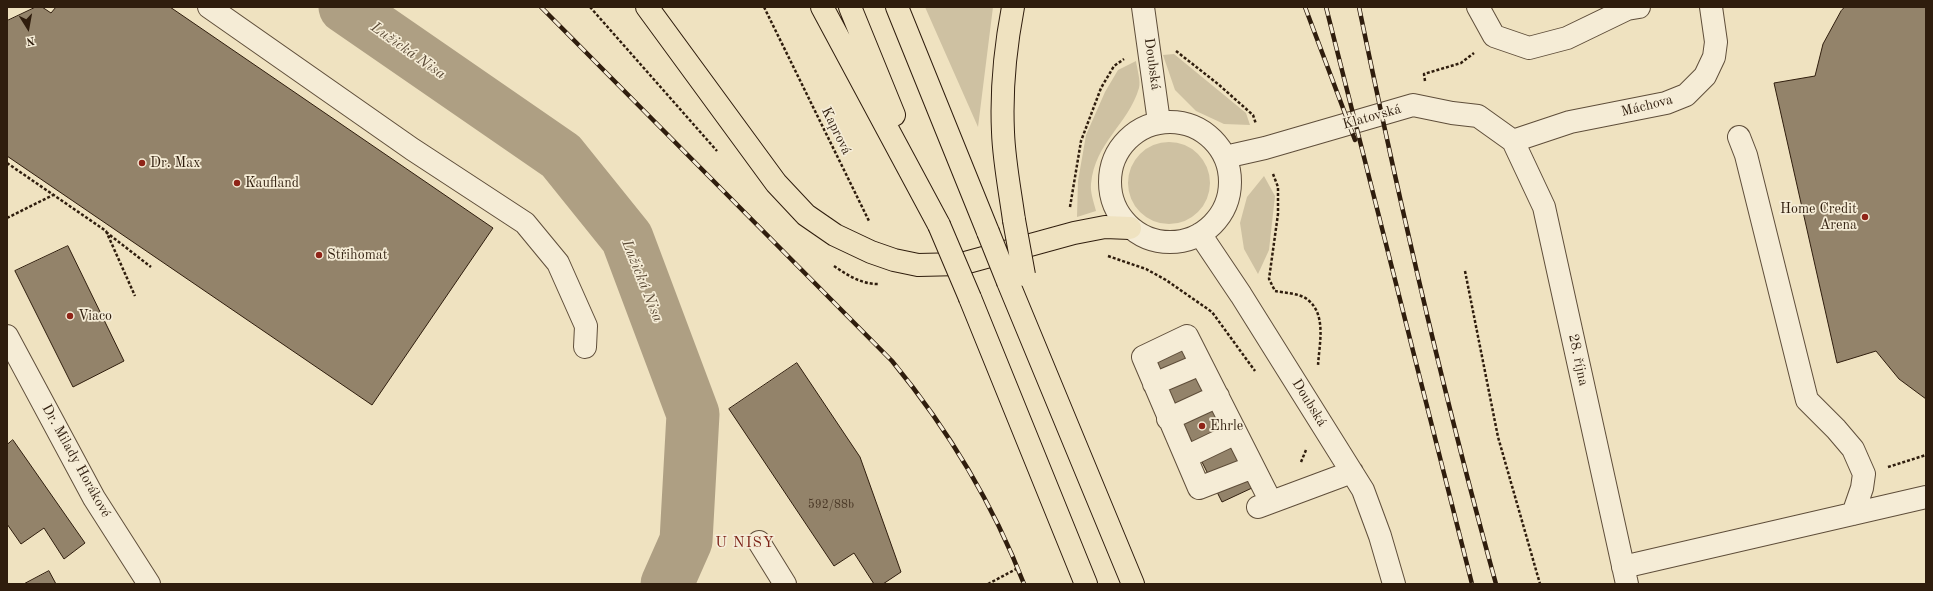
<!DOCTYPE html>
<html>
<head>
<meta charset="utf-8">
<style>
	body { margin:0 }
	#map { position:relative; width:1933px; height:591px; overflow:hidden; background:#efe2c0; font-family:"Old Standard TT",serif }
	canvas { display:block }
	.frame { position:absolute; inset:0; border:8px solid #2f1d0d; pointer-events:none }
	.north { position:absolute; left:8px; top:8px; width:40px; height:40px; -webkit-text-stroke:3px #f5ecd6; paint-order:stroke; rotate:169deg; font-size:11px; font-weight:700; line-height:16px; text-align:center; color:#2f1d0d }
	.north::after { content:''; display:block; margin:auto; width:14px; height:18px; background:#2f1d0d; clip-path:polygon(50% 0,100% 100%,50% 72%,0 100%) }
</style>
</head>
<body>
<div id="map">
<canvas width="1933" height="591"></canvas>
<div class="frame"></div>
<div class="north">N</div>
</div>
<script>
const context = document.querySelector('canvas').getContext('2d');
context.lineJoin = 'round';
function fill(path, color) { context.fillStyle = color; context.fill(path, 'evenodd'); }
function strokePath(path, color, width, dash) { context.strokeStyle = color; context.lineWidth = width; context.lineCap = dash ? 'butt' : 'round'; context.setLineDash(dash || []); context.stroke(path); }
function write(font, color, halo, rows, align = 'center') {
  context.font = font + ' "Old Standard TT",serif'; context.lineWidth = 3.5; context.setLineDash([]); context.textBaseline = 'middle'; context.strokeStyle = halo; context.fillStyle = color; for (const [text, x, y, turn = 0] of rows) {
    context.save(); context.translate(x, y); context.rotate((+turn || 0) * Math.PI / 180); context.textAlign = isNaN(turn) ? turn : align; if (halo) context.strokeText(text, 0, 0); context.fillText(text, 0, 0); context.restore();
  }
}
fill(new Path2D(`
	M925,7H993L978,127Z
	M1174,54L1246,113L1250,125L1224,124L1196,111L1175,90L1163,55Z
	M1136,61C1137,69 1141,81 1139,88C1128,125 1095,142 1091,184C1090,192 1094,203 1096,211L1077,217L1078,181L1086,135L1105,92L1118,70Z
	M1128 183a41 41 0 1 1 82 0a41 41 0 1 1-82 0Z
	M1264,176L1275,196L1269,250L1258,274L1244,249L1240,223L1247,197Z`), '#cec1a2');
strokePath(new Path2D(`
	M345,7L561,156L627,238L693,414L686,541L667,584`), '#ae9f83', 53);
const building = new Path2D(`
	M36,7H42L51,13L56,7H170L493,228L372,405L7,156V21Z
	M1845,7H1926V399L1899,379L1876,351L1837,363L1774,83L1815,76L1823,44L1841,11Z
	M68,246L124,361L73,387L15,271Z
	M1183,350L1252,488L1222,502L1153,364Z
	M797,363L860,457L901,572L883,584H874L854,553L834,566L729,409Z
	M13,440L85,543L64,559L44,528L21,544L7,524V445Z
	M49,571L56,584H24Z`);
fill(building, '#93836a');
strokePath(building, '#2f1d0d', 1);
const minor = new Path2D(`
	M209,7L412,149L525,223L558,263L586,326L585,347
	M1143,7L1159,122
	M1478,7L1494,36L1529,48L1567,38L1627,9L1639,7
	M1110 182a60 60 0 1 1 120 0a60 60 0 1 1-120 0Z
	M1739,137L1746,155L1807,400L1836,429L1853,449L1864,474L1862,488L1853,514
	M1513,141L1570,122L1666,103L1686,95L1705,76L1714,57L1716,42L1711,7
	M1225,157L1265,148L1413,105L1452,113L1478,116L1513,141L1544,207L1627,584
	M1200,234L1241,295L1363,490L1380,536L1394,584
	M7,336L94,498L149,584
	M1154,384L1201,364
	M1168,419L1218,396
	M1186,457L1236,433
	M1253,467L1199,488L1143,357L1187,336L1271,502
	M1258,507L1352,472
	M759,542L785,584
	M1623,567L1926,497`);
const highway = new Path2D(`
	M647,7L776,183L806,215L835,235L871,252L894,260L918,265L961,264L1074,233L1105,227L1130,228
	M822,7L939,225
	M850,7L894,115
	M897,7L988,232
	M1013,7C1005,49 1001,89 1003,132C1004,161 1010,191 1014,220
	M1008,282L1133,584
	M970,298L1086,584`);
strokePath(minor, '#5f4e3a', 24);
strokePath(highway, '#2f1d0d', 24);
strokePath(new Path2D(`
	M590,7L717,151
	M764,7L869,221
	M1176,51L1218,84L1253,115L1256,124
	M1425,81L1424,74L1461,63L1474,53
	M7,163L106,231L135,296
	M1273,174L1278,187V214L1269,279L1275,291C1285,293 1300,293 1308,300C1327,315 1319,345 1318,366
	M1070,207L1081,141L1101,88L1114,66L1124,59
	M7,218L53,195
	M106,232L151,267
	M1108,256L1146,269L1166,280L1212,312L1255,371
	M834,266C847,275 861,284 878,284
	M1465,271L1498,437L1540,584
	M1301,462L1306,450
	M1888,467L1926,455
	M988,584L1018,568`), '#2f1d0d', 2.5, [3, 2]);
strokePath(minor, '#f5ecd6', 22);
strokePath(highway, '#efe2c0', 22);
const rail = new Path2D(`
	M541,7L892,361C947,428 993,504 1024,584
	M1305,7L1355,140
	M1326,7L1472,584
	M1359,7C1399,201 1443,393 1496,584`);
strokePath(rail, '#2f1d0d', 4.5);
strokePath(rail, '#f5ecd6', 3, [9]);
const highwayBridge = new Path2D(`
	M1014,220L1024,275
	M939,225L970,298
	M988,232L1008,282`);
strokePath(highwayBridge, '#2f1d0d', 24, []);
strokePath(highwayBridge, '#efe2c0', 22);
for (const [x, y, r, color] of [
	[142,163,4,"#8f2418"],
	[237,183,4,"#8f2418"],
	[1865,217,4,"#8f2418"],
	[319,255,4,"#8f2418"],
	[70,316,4,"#8f2418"],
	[1202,426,4,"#8f2418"]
]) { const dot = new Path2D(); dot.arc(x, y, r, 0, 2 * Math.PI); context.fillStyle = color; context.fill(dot); strokePath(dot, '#f5ecd6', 1.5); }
write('12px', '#483624', null, [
	["592/88b",831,505]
]);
write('14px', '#2f1d0d', '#f5ecd6', [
	["Doubská",1152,64,82],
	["Máchova",1647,106,-14],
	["Klatovská",1372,117,-16],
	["Kaprová",836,131,64],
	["28. října",1578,360,78],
	["Doubská",1309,403,58],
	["Dr. Milady Horákové",76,461,61]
]);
write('14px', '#2f1d0d', '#f5ecd6', [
	["Dr. Max",150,163],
	["Kaufland",245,183],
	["Home Credit",1857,209,"right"],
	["Arena",1857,225,"right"],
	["Střihomat",327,255],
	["Viaco",78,316],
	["Ehrle",1210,426]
], 'left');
write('italic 15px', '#5b4a36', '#f5ecd6', [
	["Lužická Nisa",408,51,35],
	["Lužická Nisa",642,281,68]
]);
context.letterSpacing = '1px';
write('15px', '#7a1f14', '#f5ecd6', [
	["U NISY",745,543]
]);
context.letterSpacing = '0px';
</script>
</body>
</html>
